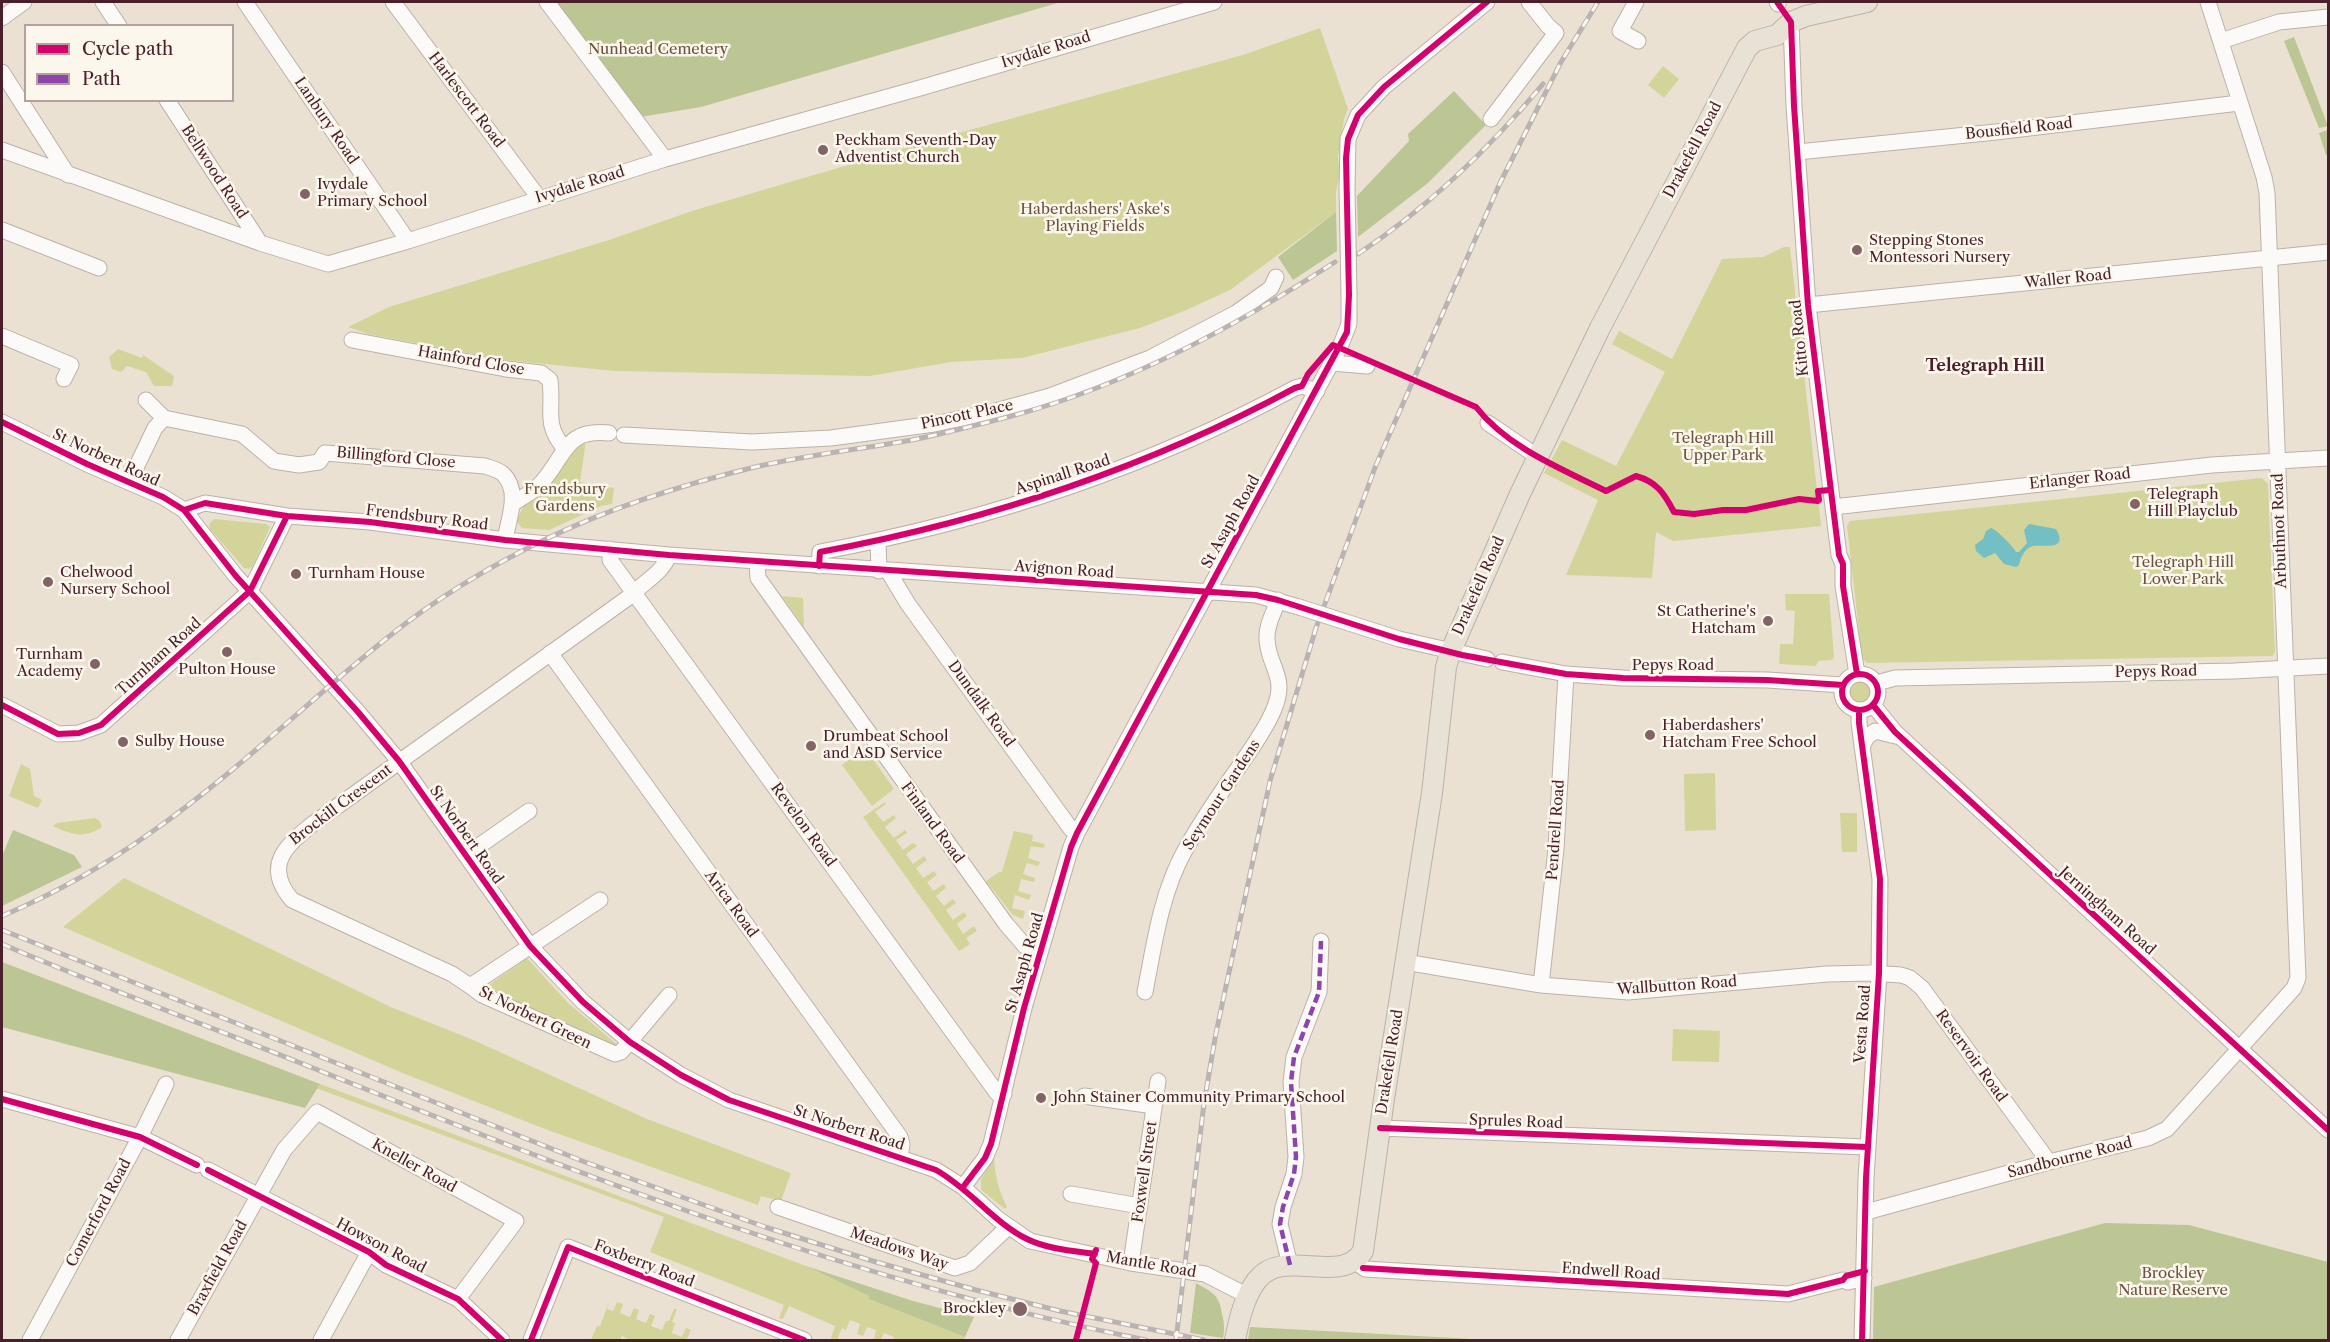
<!DOCTYPE html>
<html>
<head>
<meta charset="utf-8">
<style>
	body { margin:0 }
	#map { position:relative; width:2330px; height:1342px; overflow:hidden; background:#ebe1d3; font-family:"Libre Caslon Text",serif }
	canvas { display:block }
	.frame { position:absolute; inset:0; border:3px solid #4a1f2b; pointer-events:none }
	.legend { position:absolute; left:24px; top:24px; width:210px; height:78px; box-sizing:border-box; background:#fbf7ec; border:2px solid #b4a19f; margin:0; padding:8px 10px; list-style:none; font-size:18px; color:#4a1f2b }
	.legend li { display:flex; align-items:center; gap:12px; height:30px }
	.legend b { width:30px; border:2px solid #b4a19f }
</style>
</head>
<body>
<div id="map">
<canvas width="2330" height="1342"></canvas>
<div class="frame"></div>
<ul class="legend">
<li><b style="height:8px;background:#d6006c"></b>Cycle path</li>
<li><b style="height:8px;background:#8e44ad"></b>Path</li>
</ul>
</div>
<script>
const context = document.querySelector('canvas').getContext('2d');
context.lineJoin = 'round';
function fill(path, color) { context.fillStyle = color; context.fill(path, 'evenodd'); }
function strokePath(path, color, width, dash) { context.strokeStyle = color; context.lineWidth = width; context.lineCap = dash ? 'butt' : 'round'; context.setLineDash(dash || []); context.stroke(path); }
function write(font, color, halo, rows, align = 'center') {
  context.font = font + ' "Libre Caslon Text",serif'; context.lineWidth = 5; context.setLineDash([]); context.textBaseline = 'middle'; context.strokeStyle = halo; context.fillStyle = color; for (const [text, x, y, turn = 0] of rows) {
    context.save(); context.translate(x, y); context.rotate((+turn || 0) * Math.PI / 180); context.textAlign = isNaN(turn) ? turn : align; if (halo) context.strokeText(text, 0, 0); context.fillText(text, 0, 0); context.restore();
  }
}
fill(new Path2D(`
	M1320,28L1348,109L1344,119L1338,157L1340,173L1336,192V212L1230,290L1184,311L1140,328L1022,358L951,362L870,376L615,371L505,360L368,334L348,327L389,307L609,240L695,210L933,140L1243,55Z
	M1663,66L1679,79L1664,98L1648,85Z
	M1784,247H1790L1821,526L1673,541L1656,532L1652,578L1566,575L1598,500L1544,473L1562,440L1616,466L1665,372L1612,344L1619,331L1672,359L1722,259L1763,257Z
	M118,349L142,358L143,355L174,376L172,386H154L146,372L127,366L121,372L112,369L109,357Z
	M586,440L580,482L614,488L612,504L601,506L549,530L522,528L516,521L524,506L535,500L542,492L577,446Z
	M2262,478L2268,484L2275,652L2272,656L1867,663L1862,658L1847,526L1850,521Z
	M214,519L266,524L270,527L253,566L249,569L244,568L210,529L209,524Z
	M1785,594H1829L1834,657L1832,660L1818,661L1816,666L1779,664L1780,644H1793L1795,611L1786,610Z
	M782,596L803,598L804,627Z
	M1849 692a12 12 0 1 1 24 0a12 12 0 1 1-24 0Z
	M865,748L894,789L872,806L842,765Z
	M21,764L30,769L34,796L42,800L38,808L9,796Z
	M1715,773L1716,830L1685,831L1684,774Z
	M885,802L886,804L875,812L883,822L894,815L896,818L885,827L894,838L905,830L907,833L896,840L903,850L913,843L917,846L906,854L913,864L924,856L927,860L916,868L923,878L934,871L937,875L927,882L933,891L944,884L946,888L936,896L944,906L953,899L956,903L946,910L953,920L964,912L967,916L957,924L963,934L974,926L977,931L966,938L970,944L959,951L863,817Z
	M1840,813H1857V852H1842Z
	M95,818L99,820L102,827C84,839 72,835 53,826L57,823Z
	M1014,831L1033,835L1032,841L1045,844L1044,848L1031,846L1028,858L1040,862L1038,866L1027,863L1023,874L1035,878L1034,882L1021,879L1018,891L1031,895L1029,900L1015,895L1012,908L1025,911L1023,919L1013,915L986,881L999,872H1002Z
	M124,878L393,1008L471,1039L647,1119L791,1173L781,1201L761,1196L758,1205L545,1129L405,1074L63,927Z
	M527,958L568,1003L620,1047L618,1049L487,990L486,987Z
	M1673,1029L1720,1031L1719,1062L1672,1061Z
	M320,1084L806,1266L869,1296V1299L965,1337L963,1340H893L894,1337L884,1333L881,1340H874L876,1330L867,1327L863,1336L857,1334L860,1324L850,1320L846,1330L842,1328L837,1340L831,1338L835,1326L789,1306L783,1319L779,1318L784,1305L650,1252L664,1217L316,1088Z
	M994,1158C995,1176 999,1191 1007,1207L1005,1209L981,1190V1179Z
	M610,1299L607,1309L613,1311L617,1302L623,1304L620,1313L630,1317L634,1308L639,1310L636,1319L646,1323L650,1314L655,1316L651,1326L662,1330L666,1321H669L674,1309H677L672,1322L675,1323L672,1333L682,1337L686,1328L691,1330L687,1339L690,1340H630L622,1336L620,1340H591L597,1326H600Z`), '#d2d49a');
fill(new Path2D(`
	M551,2H1061L701,107L634,118Z
	M2294,37L2328,126L2319,128L2284,41Z
	M1454,91L1486,125L1428,183L1358,237L1357,196L1409,141L1408,134Z
	M2328,130V155H2326L2319,133Z
	M1336,212L1337,251L1293,280L1278,257Z
	M13,830L74,855L82,867L2,906V856Z
	M2,962L320,1084L305,1108L2,1027Z
	M2105,1223L2189,1225L2328,1262V1340H1873L1874,1287Z
	M806,1266L913,1301L974,1317L965,1337L869,1299V1296Z
	M1196,1283C1213,1293 1219,1294 1222,1314C1224,1322 1225,1329 1223,1338L1190,1333Z
	M1250,1327L1455,1338L1484,1340H1248Z`), '#bcc594');
fill(new Path2D(`
	M2029,524L2056,529C2069,552 2043,544 2033,546C2024,549 2021,557 2019,565L2016,567L2004,564L1995,553L1984,558L1976,551L1975,545L1983,539L1986,531L1991,528C1997,530 2013,546 2016,552H2019L2027,543L2024,530Z`), '#74bfc3');
const minor = new Path2D(`
	M103,2L119,26
	M245,2L408,241
	M393,2L539,198
	M547,2L665,159
	M1636,2L1620,31L1638,41
	M1777,2L1778,4
	M2,18L24,2
	M1791,22L1794,106L1808,305L1833,507L1839,555L1843,564V586L1857,674
	M2221,41L2279,22L2328,17
	M2,72L68,175
	M167,100L260,243
	M1491,119L1556,33L1548,26L1529,2
	M2,150L260,243L328,264L408,241L665,159L920,88L1214,2
	M1798,152L1996,132L2239,103
	M1347,188L1348,139L1358,115L1384,87L1487,2
	M2,230L99,268
	M1808,305L2328,252
	M2,336L71,365L64,379
	M352,340L506,369L541,373L550,380C554,411 543,424 565,449
	M1331,363L1367,366
	M146,400L164,418
	M164,418L242,434L274,461L299,465L319,462L325,453L485,466C491,468 499,470 503,474C521,491 508,520 505,540
	M2,422L87,464L163,497L184,510L235,575L358,712L399,761L530,946L583,1002L630,1042L681,1075L729,1100L936,1170L963,1187L998,1219L1030,1241L1131,1263L1205,1274L1248,1296
	M1488,423L1538,457
	M624,435L752,442L831,438L934,424L992,412L1050,396L1150,358L1236,313L1271,288L1276,277
	M129,482L155,428L164,418
	M514,503C524,496 535,491 543,481C567,452 566,429 609,433
	M1833,507L2212,465L2328,458
	M184,510L205,503L287,516L370,522L505,540L669,555L1256,595L1299,607
	M878,541L879,571
	M610,549V560L618,571L997,1093L1004,1094
	M757,563L758,578L1006,924L1025,946L1039,956
	M819,566L820,552C986,521 1147,468 1295,388L1302,386L1317,391
	M888,571L908,604L1071,829L1077,833
	M1349,623L1399,639L1487,659
	M550,653L900,1137L902,1144L900,1157
	M1502,662L1566,674L1623,678L1767,680L1843,685
	M1842 692a18 18 0 1 1 36 0a18 18 0 1 1-36 0Z
	M1877,683L1895,678L2234,671L2328,666
	M2,705L58,734L79,733L101,725L250,591L287,516
	M1873,705L1895,732L2328,1130
	M1859,710V723L1880,879L1879,973L1866,1178L1862,1340
	M1862,747L1867,737L1875,731L1900,737
	M466,855L529,811
	M600,900L470,986L482,995L615,1054L621,1052L669,995
	M1405,962L1541,985L1628,992L1827,974L1871,973L1901,975L1910,978L1922,988L2049,1162
	M1541,985L1556,849L1566,674
	M470,986L452,974L292,900C263,866 285,846 314,823L629,597C642,583 663,573 669,555
	M1145,992C1154,945 1161,894 1184,852C1201,821 1221,792 1241,764C1253,746 1266,729 1274,709C1288,676 1268,667 1267,639C1266,625 1274,613 1278,600
	M1084,1096L1154,1106
	M2,1099L140,1137L197,1165
	M1380,1128L1867,1147
	M208,1170L369,1252L386,1265L458,1299L502,1340
	M963,1187L985,1158L991,1144L1024,1008L1071,847L1077,833L1340,347L1349,324V295
	M1071,1194L1140,1206
	M778,1207L955,1268L970,1263L1008,1227
	M1866,1212L2049,1162L2148,1138L2167,1129L2294,988L2298,978L2267,193L2264,177L2208,2
	M1355,1261L1365,1269L1788,1294L1843,1280L1848,1282L1864,1278
	M1131,1263L1158,1081
	M1290,1265L1280,1224L1283,1207L1294,1174L1296,1157L1291,1082L1294,1057L1319,992L1321,941
	M30,1340L140,1137L166,1084
	M178,1340L284,1150L317,1112L516,1221L458,1299
	M321,1340L369,1252
	M531,1340L568,1247L804,1340`);
const major = new Path2D(`
	M1235,1340C1239,1320 1244,1297 1257,1280C1284,1246 1341,1287 1363,1251L1384,1099L1432,793L1446,667L1450,653L1520,494L1600,328L1747,48L1755,41L1777,35L1791,22L1806,16L1867,2`);
strokePath(minor, '#bbb1a9', 17);
strokePath(major, '#bbb1a9', 22);
strokePath(minor, '#fcfaf8', 15);
strokePath(major, '#e8e1d5', 20);
const rail = new Path2D(`
	M1358,254C1427,208 1490,148 1543,84
	M2,916C54,894 107,864 153,831C236,773 308,701 387,638C435,599 492,565 548,538C613,507 685,484 755,467C807,455 860,449 912,440C946,433 981,424 1015,415C1129,384 1236,326 1335,262
	M2,930L585,1162L765,1227L876,1262L976,1290L1060,1311L1204,1340
	M2,944C104,988 209,1026 313,1068C584,1177 859,1283 1146,1340
	M1176,1340L1204,1103L1216,1033L1270,781L1316,628L1376,465L1500,183L1561,62L1598,2`);
strokePath(rail, '#bab3b3', 5);
strokePath(rail, '#fbf7ec', 3, [9]);
const minorBridge = new Path2D(`
	M1347,188L1349,295
	M1299,607L1349,623`);
strokePath(minorBridge, '#bbb1a9', 17, []);
strokePath(minorBridge, '#fcfaf8', 15);
strokePath(new Path2D(`
	M1290,1265L1280,1224L1283,1207L1294,1174L1296,1157L1291,1082L1294,1057L1319,992L1321,941`), '#8e44ad', 4.5, [9, 4.5]);
strokePath(new Path2D(`
	M1777,2L1791,22L1794,106L1808,305L1833,507L1839,555L1843,564V586L1857,674
	M2,422L87,464L163,497L184,510L235,575L358,712L399,761L530,946L583,1002L630,1042L681,1075L729,1100L936,1170C970,1189 993,1222 1027,1239C1047,1249 1074,1251 1095,1254
	M184,510L205,503L287,516L370,522L505,540L669,555L1256,595L1278,600L1399,639L1462,655L1566,674L1623,678L1767,680L1843,685
	M819,566L820,552C986,521 1147,468 1295,388L1302,386L1308,374L1333,345L1476,407C1508,448 1562,469 1606,491L1636,476C1657,482 1664,493 1674,512L1694,514L1723,510H1746L1799,499L1818,501L1819,500L1818,491L1830,490
	M1842 692a18 18 0 1 1 36 0a18 18 0 1 1-36 0Z
	M2,705L58,734L79,733L101,725L250,591L287,516
	M1873,705L1895,732L2328,1130
	M1859,710V723L1880,879L1879,973L1866,1178L1862,1340
	M2,1099L140,1137L197,1165
	M1380,1128L1867,1147
	M208,1170L369,1252L386,1265L458,1299L502,1340
	M963,1187L985,1158L991,1144L1024,1008L1071,847L1077,833L1347,332L1349,295L1346,158L1348,139L1358,115L1384,87L1487,2
	M1363,1268L1788,1294L1843,1280L1846,1276L1865,1271
	M531,1340L568,1247L804,1340
	M1076,1340L1096,1263L1092,1259L1096,1250`), '#d6006c', 6);
for (const [x, y, r, color] of [
	[823,150,6,"#826366"],
	[305,194,6,"#826366"],
	[1857,250,6,"#826366"],
	[2135,504,6,"#826366"],
	[296,574,6,"#826366"],
	[48,582,6,"#826366"],
	[1768,621,6,"#826366"],
	[227,652,6,"#826366"],
	[95,664,6,"#826366"],
	[1650,735,6,"#826366"],
	[123,742,6,"#826366"],
	[811,746,6,"#826366"],
	[1041,1098,6,"#826366"],
	[1020,1309,8,"#826366"]
]) { const dot = new Path2D(); dot.arc(x, y, r, 0, 2 * Math.PI); context.fillStyle = color; context.fill(dot); strokePath(dot, '#fbf7ec', 2); }
write('15px', '#6c523e', '#fbf7ec', [
	["Nunhead Cemetery",658,50],
	["Haberdashers' Aske's",1095,210],
	["Playing Fields",1095,227],
	["Telegraph Hill",1723,439],
	["Upper Park",1723,456],
	["Frendsbury",565,490],
	["Gardens",565,507],
	["Telegraph Hill",2183,563],
	["Lower Park",2183,580],
	["Brockley",2173,1274],
	["Nature Reserve",2173,1291]
]);
write('15px', '#4a1f2b', '#fbf7ec', [
	["Ivydale Road",1046,50,-17],
	["Harlescott Road",466,100,53],
	["Lanbury Road",326,121,56],
	["Bousfield Road",2019,129,-6],
	["Drakefell Road",1693,150,-62],
	["Bellwood Road",214,172,57],
	["Ivydale Road",580,185,-17],
	["Waller Road",2068,279,-6],
	["Kitto Road",1800,338,-96],
	["Hainford Close",471,361,10],
	["Pincott Place",967,415,-12],
	["St Norbert Road",106,458,25],
	["Billingford Close",396,458,5],
	["Aspinall Road",1063,475,-18],
	["Erlanger Road",2080,479,-6],
	["Frendsbury Road",427,518,7],
	["St Asaph Road",1231,522,-61],
	["Arbuthnot Road",2280,531,-92],
	["Avignon Road",1064,570,4],
	["Drakefell Road",1479,586,-66],
	["Turnham Road",159,657,-42],
	["Pepys Road",1673,666],
	["Pepys Road",2156,672,-1],
	["Dundalk Road",981,704,54],
	["Seymour Gardens",1222,795,-57],
	["Brockill Crescent",341,805,-37],
	["Finland Road",932,823,54],
	["Revelon Road",803,825,54],
	["Pendrell Road",1556,830,-86],
	["St Norbert Road",466,835,55],
	["Arica Road",731,904,54],
	["Jerningham Road",2107,911,42],
	["St Asaph Road",1025,963,-74],
	["Wallbutton Road",1677,986,-4],
	["St Norbert Green",535,1018,26],
	["Vesta Road",1863,1024,-86],
	["Reservoir Road",1971,1056,54],
	["Drakefell Road",1390,1062,-81],
	["Sprules Road",1516,1122,2],
	["St Norbert Road",849,1128,18],
	["Sandbourne Road",2070,1158,-14],
	["Kneller Road",414,1166,29],
	["Foxwell Street",1145,1172,-82],
	["Comerford Road",99,1213,-62],
	["Howson Road",381,1246,28],
	["Meadows Way",899,1249,19],
	["Foxberry Road",644,1264,21],
	["Mantle Road",1151,1265,10],
	["Braxfield Road",218,1268,-61],
	["Endwell Road",1611,1272,4]
]);
write('15px', '#4a1f2b', '#fbf7ec', [
	["Peckham Seventh-Day",835,141],
	["Adventist Church",835,158],
	["Ivydale",317,185],
	["Primary School",317,202],
	["Stepping Stones",1869,241],
	["Montessori Nursery",1869,258],
	["Telegraph",2147,495],
	["Hill Playclub",2147,512],
	["Chelwood",60,573],
	["Nursery School",60,590],
	["Turnham House",308,574],
	["St Catherine's",1756,612,"right"],
	["Hatcham",1756,629,"right"],
	["Turnham",83,655,"right"],
	["Academy",83,672,"right"],
	["Pulton House",227,670,"center"],
	["Haberdashers'",1662,726],
	["Hatcham Free School",1662,743],
	["Drumbeat School",823,737],
	["and ASD Service",823,754],
	["Sulby House",135,742],
	["John Stainer Community Primary School",1053,1098],
	["Brockley",1006,1309,"right"]
], 'left');
write('bold 16px', '#4a1f2b', '#fbf7ec', [
	["Telegraph Hill",1985,366]
]);
</script>
</body>
</html>
